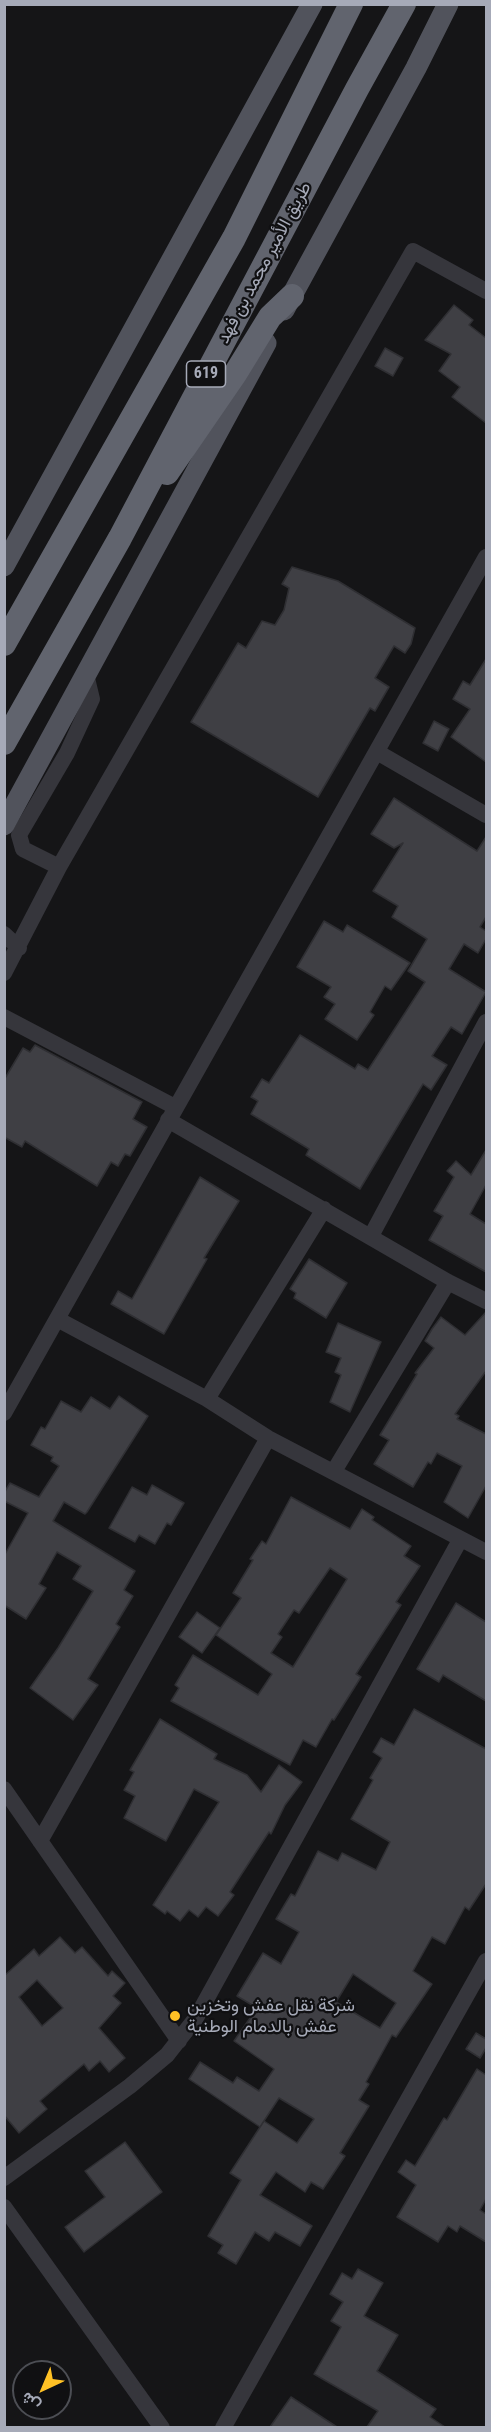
<!DOCTYPE html>
<html>
<head>
<meta charset="utf-8">
<style>
	body { margin:0 }
	#map { position:relative; width:491px; height:2432px; overflow:hidden; background:#151517; font-family:"Roboto Condensed",Vazirmatn,sans-serif }
	canvas { display:block }
	.frame { position:absolute; inset:0; border:6px solid #a6aab8; pointer-events:none }
	.north { position:absolute; left:12px; top:2360px; width:60px; height:60px; box-sizing:border-box; background:#101012; border:2px solid #4c4e54; border-radius:50%; rotate:224deg; font-size:16px; font-weight:700; line-height:24px; text-align:center; color:#a6aab8 }
	.north::after { content:''; display:block; margin:auto; width:21px; height:27px; background:#ffc125; clip-path:polygon(50% 0,100% 100%,50% 72%,0 100%) }
</style>
</head>
<body>
<div id="map">
<canvas width="491" height="2432"></canvas>
<div class="frame"></div>
<div class="north">ش</div>
</div>
<script>
const context = document.querySelector('canvas').getContext('2d');
context.lineJoin = 'round';
function fill(path, color) { context.fillStyle = color; context.fill(path, 'evenodd'); }
function strokePath(path, color, width, dash) { context.strokeStyle = color; context.lineWidth = width; context.lineCap = dash ? 'butt' : 'round'; context.setLineDash(dash || []); context.stroke(path); }
function write(font, color, halo, rows, align = 'center') {
  context.font = font + ' "Roboto Condensed",Vazirmatn,sans-serif'; context.lineWidth = 4.5; context.setLineDash([]); context.textBaseline = 'middle'; context.strokeStyle = halo; context.fillStyle = color; for (const [text, x, y, turn = 0] of rows) {
    context.save(); context.translate(x, y); context.rotate((+turn || 0) * Math.PI / 180); context.textAlign = isNaN(turn) ? turn : align; if (halo) context.strokeText(text, 0, 0); context.fillText(text, 0, 0); context.restore();
  }
}
const building = new Path2D(`
	M454,305L473,320L469,325L486,338V423L452,397L460,387L439,371L451,354L425,340Z
	M385,348L403,358L393,376L375,366Z
	M292,567L338,581L415,628L411,644L405,653L394,646L375,678L389,687L375,711L370,708L318,797L191,722L238,643L246,648L262,621L275,625L284,610L289,588L282,584Z
	M486,659V762L451,737L470,709L453,699L463,681L470,685Z
	M434,721L449,729L438,751L423,743Z
	M394,798L477,851L486,837V917L480,927L486,931V939L478,953L464,944L449,969L486,992L462,1034L451,1027L432,1056L447,1065L431,1090L423,1084L360,1189L306,1155L309,1149L251,1114L258,1101L251,1097L262,1079L269,1083L300,1035L355,1069L358,1064L368,1070L425,982L408,971L427,939L392,917L398,906L373,891L403,843L394,848L371,834Z
	M324,921L343,932L347,925L410,963L391,990L385,986L370,1012L374,1015L357,1040L325,1019L335,1004L324,997L331,987L297,967Z
	M35,1045L142,1102L133,1119L147,1127L130,1156L125,1154L118,1166L111,1162L97,1186L25,1141L22,1147L4,1137V1080L23,1048L30,1052Z
	M486,1150V1185L470,1214L486,1224V1272L429,1240L443,1216L434,1211L454,1177L447,1171L456,1161L471,1175Z
	M200,1177L239,1201L204,1258L207,1259L164,1334L111,1304L118,1291L132,1299Z
	M309,1259L347,1283L326,1318L294,1298L296,1293L290,1289Z
	M486,1312V1371L455,1414L459,1416L457,1419L486,1434V1486L468,1518L444,1502L462,1466L437,1453L431,1464L428,1462L413,1487L374,1464L389,1440L380,1435L417,1374L415,1373L434,1348L425,1341L432,1329L441,1317L465,1335Z
	M338,1323L381,1342L350,1412L330,1402L341,1375L335,1372L341,1358L326,1352Z
	M119,1396L148,1416L87,1512L85,1514L64,1502L53,1521L135,1571L124,1590L133,1596L116,1624L120,1627L88,1679L98,1685L73,1720L30,1688L58,1648L93,1591L73,1579L81,1566L57,1552L39,1584L46,1588L26,1619L4,1605V1556L28,1513L4,1501V1493L10,1483L39,1497L59,1466L51,1461L53,1457L31,1445L41,1427L45,1429L61,1401L81,1412L91,1397L110,1409Z
	M152,1485L184,1503L171,1525L167,1523L155,1544L139,1535L135,1542L109,1528L132,1487L147,1495Z
	M291,1497L350,1529L362,1509L374,1517L372,1520L411,1546L404,1556L420,1566L396,1602L401,1605L356,1674L361,1677L334,1720L332,1719L316,1747L303,1740L290,1765L171,1701L179,1688L175,1685L193,1655L258,1695L272,1674L216,1635L241,1598L233,1593L253,1560L250,1559L262,1541L266,1544ZM330,1568L347,1579L293,1667L271,1653L282,1637L278,1634L294,1610L299,1613Z
	M456,1603L486,1622V1701L443,1675L439,1682L417,1669Z
	M197,1612L220,1628L202,1653L179,1637Z
	M414,1709L486,1749V1884L469,1910L465,1907L445,1944L432,1937L413,1971L432,1984L396,2037L392,2035L366,2082L369,2084L359,2100L369,2106L340,2153L345,2156L323,2189L311,2182L305,2192L276,2172L260,2195L312,2226L300,2246L275,2232L269,2241L255,2232L236,2264L218,2253L223,2245L208,2236L241,2180L230,2173L264,2121L297,2143L314,2119L279,2098L260,2127L189,2079L200,2062L233,2083L237,2077L259,2091L274,2069L234,2041L257,2008L237,1996L263,1953L281,1964L299,1932L276,1919L291,1894L295,1896L318,1851L338,1861L342,1853L376,1870L390,1842L351,1819L373,1780L370,1778L382,1758L373,1752L381,1738L394,1745ZM353,1974L396,2003L380,2028L336,2002Z
	M160,1719L217,1754L214,1759L247,1775L261,1792L279,1765L302,1782L285,1805L271,1834L269,1832L230,1892L234,1895L218,1916L206,1907L198,1917L189,1910L180,1921L167,1911L165,1914L153,1905L219,1802L194,1789L166,1841L124,1818L135,1796L124,1790L134,1772L130,1770Z
	M60,1937L75,1953L82,1947L108,1976L112,1971L125,1983L113,1996L121,2003L99,2028L125,2058L109,2072L100,2061L89,2071L84,2064L40,2101L47,2109L19,2133L4,2115V1976L34,1949L39,1956ZM37,1980L63,2008L42,2026L19,1997Z
	M476,2033L486,2039V2048L480,2058L466,2049Z
	M477,2069L486,2075V2199L480,2210L486,2214V2242L460,2226L457,2232L448,2226L438,2242L397,2217L416,2185L398,2172L406,2160L415,2166L444,2118L447,2120Z
	M125,2142L162,2192L84,2252L65,2227L105,2197L85,2171Z
	M358,2269L383,2283L364,2316L398,2335L377,2371L436,2409L430,2417L445,2427H367L378,2411L314,2374L341,2327L331,2321L343,2302L330,2294L342,2273L352,2279Z
	M291,2397L337,2427H270Z`);
fill(building, '#3f3f44');
strokePath(building, '#2f2f33', 1.5);
strokePath(new Path2D(`
	M377,752L486,815
	M59,867L23,849L19,835L67,753L92,699L86,674
	M4,934L19,948
	M4,973L59,867L413,251L486,291
	M4,1017L175,1107
	M168,1120L448,1282L486,1301
	M371,1236L486,1022
	M57,1319L207,1399L268,1438L486,1552
	M207,1399L324,1209
	M4,1413L486,557
	M334,1471L448,1282
	M4,1789L179,2041
	M40,1841L268,1438
	M4,2178L130,2086L167,2055L196,2018L460,1540
	M4,2207L162,2428
	M223,2428L486,1961`), '#36363c', 16);
strokePath(new Path2D(`
	M284,310L416,68L448,4
	M4,566L312,4
	M4,825L266,343`), '#51535c', 21);
strokePath(new Path2D(`
	M167,473L235,374L270,317L292,296
	M4,644L234,238L351,4
	M4,743L120,538L357,89L404,4`), '#61646e', 24);
for (const [x, y, r, color] of [
	[175,2016,6,"#ffc125"]
]) { const dot = new Path2D(); dot.arc(x, y, r, 0, 2 * Math.PI); context.fillStyle = color; context.fill(dot); strokePath(dot, '#101012', 2); }
for (const [x, y, w] of [
	[206,374,39]
]) { const box = new Path2D(); box.roundRect(x - w / 2, y - 13, w, 26, 4.5); context.fillStyle = '#101012'; context.fill(box); strokePath(box, '#a6aab8', 1.5); }
write('bold 16px', '#a6aab8', null, [
	["619",206,374]
]);
write('18px', '#a6aab8', '#101012', [
	["طريق الأمير محمد بن فهد",265,263,-62]
]);
write('18px', '#a6aab8', '#101012', [
	["شركة نقل عفش وتخزين",187,2006],
	["عفش بالدمام الوطنية",187,2027]
], 'left');
</script>
</body>
</html>
